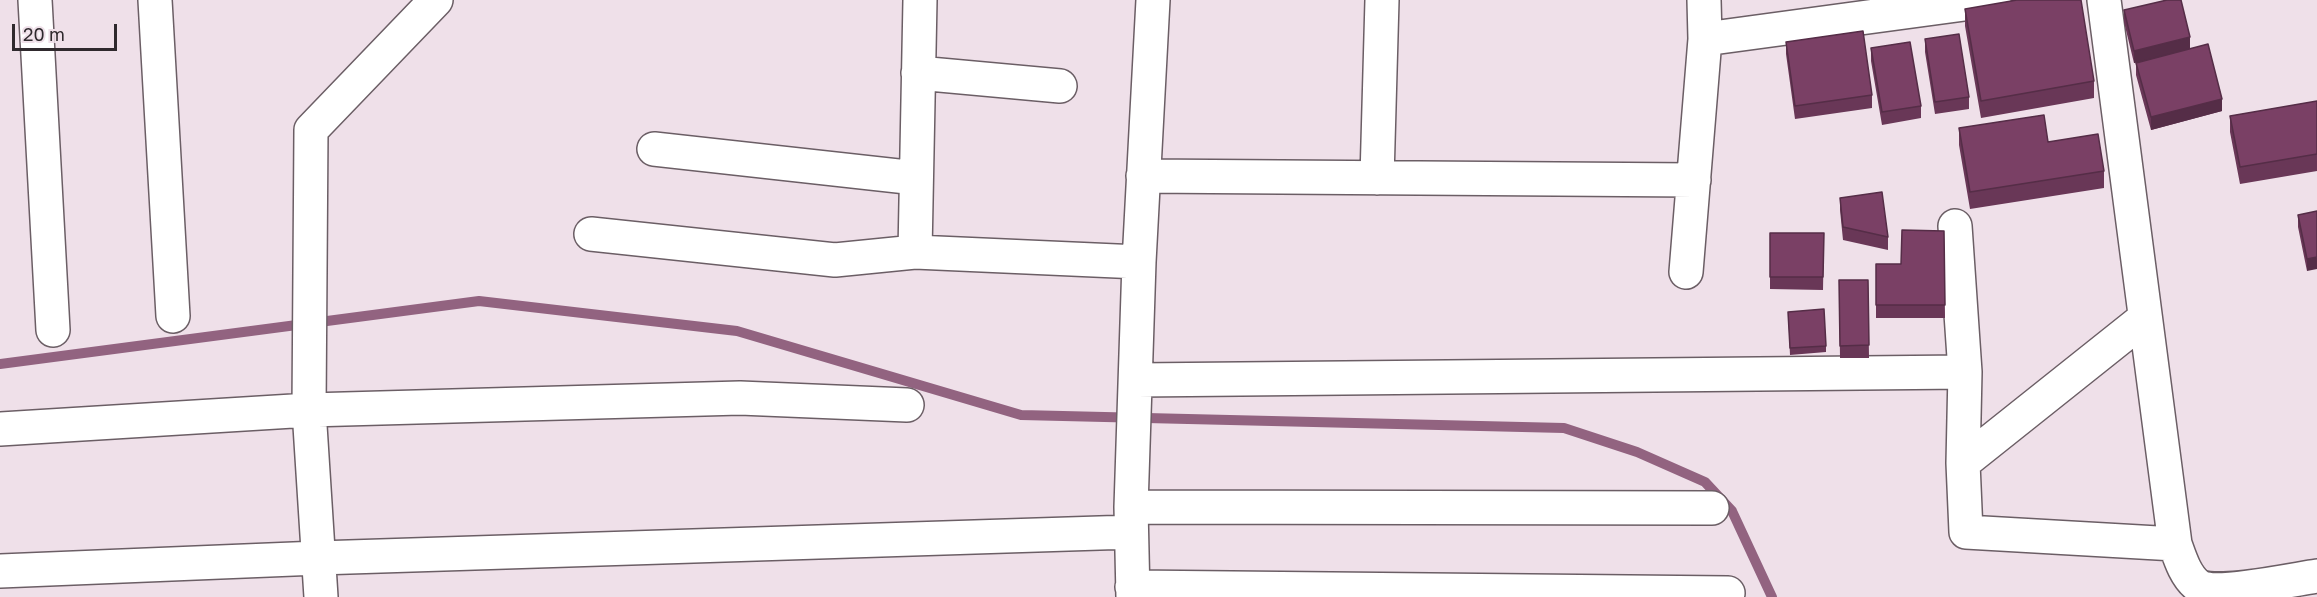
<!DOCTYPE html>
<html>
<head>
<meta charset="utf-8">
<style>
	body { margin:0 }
	#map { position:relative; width:2317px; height:597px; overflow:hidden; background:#efe0e9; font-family:"Golos Text",sans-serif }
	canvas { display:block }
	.scale { position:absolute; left:12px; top:24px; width:105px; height:27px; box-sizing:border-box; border:3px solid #2f292d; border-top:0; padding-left:8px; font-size:18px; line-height:21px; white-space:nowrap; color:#2f292d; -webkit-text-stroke:4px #efe0e9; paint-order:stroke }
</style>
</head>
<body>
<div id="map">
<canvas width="2317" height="597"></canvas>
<div class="scale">20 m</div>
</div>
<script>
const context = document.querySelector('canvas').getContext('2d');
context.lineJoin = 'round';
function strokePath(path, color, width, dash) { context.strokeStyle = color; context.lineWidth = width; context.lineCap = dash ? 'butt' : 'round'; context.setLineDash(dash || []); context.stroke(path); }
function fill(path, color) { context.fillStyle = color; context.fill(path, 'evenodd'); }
strokePath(new Path2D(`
	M0,364L479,301L737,331L1021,415L1564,428L1637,452L1705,482L1732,511L1772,597`), '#926380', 10);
const minor = new Path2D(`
	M35,0L53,330
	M155,0L173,316
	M2104,0L2175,544C2180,558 2185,575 2197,585C2213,597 2295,579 2317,576
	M1705,39L1994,0
	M918,73L1060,86
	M654,149L916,178
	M1143,176L1694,180
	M1377,178L1382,0
	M1955,226L1965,372L1963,463L1966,532L2175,544
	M591,234L835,260L915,252L1139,262
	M915,252L920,0
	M1686,272L1705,39L1704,0
	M1137,380L1965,372
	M0,429L309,410L740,398L907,405
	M1963,463L2145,318
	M1131,507L1712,508
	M0,571L318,558L1131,532
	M1132,587L1728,593
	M321,597L309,410L311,130L436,0
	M1133,597L1131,507L1139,262L1153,0`);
strokePath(minor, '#6b5e65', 36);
strokePath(minor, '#fff', 33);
fill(new Path2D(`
	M1965,9L2094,81V98L1981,118L1965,26Z
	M2124,10L2190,48L2222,111L2151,130L2136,75V63L2139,62L2134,63L2124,22Z
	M1925,39L1969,97V109L1935,114L1925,52Z
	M1786,42L1872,95V108L1795,119L1786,54Z
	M1871,48L1921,106V118L1882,125L1871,61Z
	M2317,101V171L2240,184L2230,132V116Z
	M1959,128L2048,142L2104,171V188L1970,209L1959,145Z
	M1840,198L1888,237V250L1843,240L1840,210Z
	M2317,211L2307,271L2298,227V215Z
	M1944,231L1945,318H1876V264H1901Z
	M1770,233H1824L1823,290L1770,289Z
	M1839,280H1868L1869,358H1840Z
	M1788,312L1826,346V352L1790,355Z`), '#693757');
fill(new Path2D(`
	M2190,37V50L2134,63V51Z
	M2222,99V111L2151,130V117Z
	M2317,257V269L2307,271V259Z`), '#552d47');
const building = new Path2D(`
	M2017,0H2081L2094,81L1981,101L1965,9Z
	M2167,0H2181L2190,37L2134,51L2124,10Z
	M1863,31L1872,95L1795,106L1786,42Z
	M1959,34L1969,97L1935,102L1925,39Z
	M1910,42L1921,106L1882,112L1871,48Z
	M2208,44L2222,99L2151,117L2136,63Z
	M2317,101V154L2240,167L2230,116Z
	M2044,115L2048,142L2098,134L2104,171L1970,192L1959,128Z
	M1882,192L1888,237L1843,227L1840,198Z
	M2317,211V257L2307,259L2298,215Z
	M1902,230L1944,231L1945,305H1876V264H1901Z
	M1770,233H1824L1823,277H1770Z
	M1839,280H1868L1869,345L1840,346Z
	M1824,309L1826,346L1790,348L1788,312Z`);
fill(building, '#7a4065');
strokePath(building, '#552d47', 1.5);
</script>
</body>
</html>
